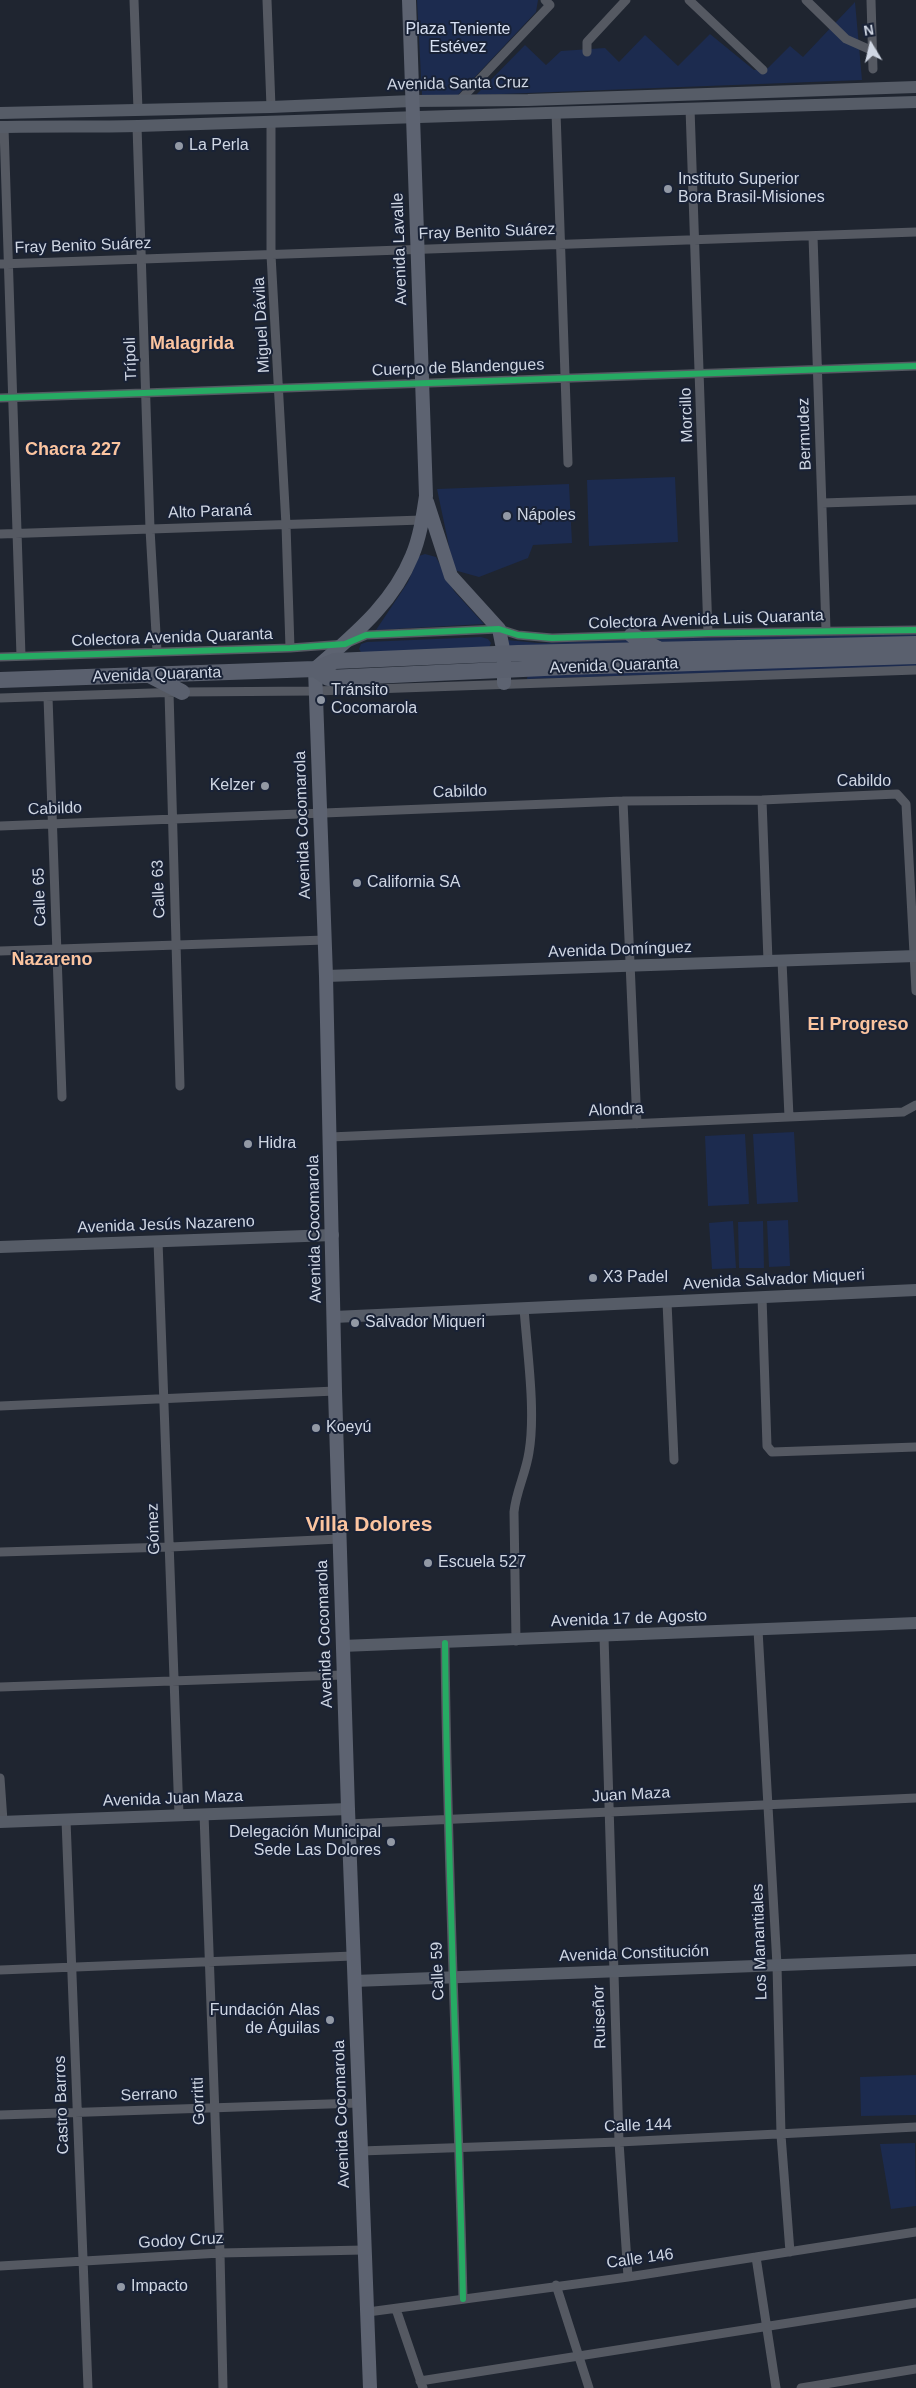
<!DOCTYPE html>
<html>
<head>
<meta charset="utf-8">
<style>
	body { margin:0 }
	#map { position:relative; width:916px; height:2388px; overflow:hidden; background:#1f2530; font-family:Arial,sans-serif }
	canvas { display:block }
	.north { position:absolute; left:846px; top:20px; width:50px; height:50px; -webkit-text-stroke:4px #192236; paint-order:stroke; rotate:351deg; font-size:14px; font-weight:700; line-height:20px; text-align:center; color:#d0d7e4 }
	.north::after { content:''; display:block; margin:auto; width:18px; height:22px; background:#d0d7e4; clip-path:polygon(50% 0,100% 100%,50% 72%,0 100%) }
</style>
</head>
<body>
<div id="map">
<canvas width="916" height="2388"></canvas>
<div class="north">N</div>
</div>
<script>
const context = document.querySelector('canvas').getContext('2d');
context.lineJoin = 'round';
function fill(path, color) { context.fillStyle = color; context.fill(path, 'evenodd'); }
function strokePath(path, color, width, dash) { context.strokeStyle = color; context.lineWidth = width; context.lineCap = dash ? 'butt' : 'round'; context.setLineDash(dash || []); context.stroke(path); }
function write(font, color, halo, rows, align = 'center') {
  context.font = font + ' Arial,sans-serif'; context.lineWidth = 4; context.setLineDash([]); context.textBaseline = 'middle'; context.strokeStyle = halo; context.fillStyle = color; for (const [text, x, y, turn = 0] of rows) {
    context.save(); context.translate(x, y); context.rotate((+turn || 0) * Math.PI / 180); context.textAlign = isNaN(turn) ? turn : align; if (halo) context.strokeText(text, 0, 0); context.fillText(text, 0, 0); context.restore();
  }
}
fill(new Path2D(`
	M417,0H538L536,12L457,96L422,95Z
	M855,2L862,80L476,95L525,45L546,65L561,51L605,48L619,62L645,35L678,66L710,34L754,70L768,68L790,46L803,57Z
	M675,477L678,542L589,546L587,480Z
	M569,484L572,543L533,545L528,558L479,577L454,570L437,489Z
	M425,554L436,557L454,591L484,624L376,630L408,582L419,556Z
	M916,634V641L659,645L649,639Z
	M481,637L488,639L491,643L489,648L362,654L359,649L361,644L367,642Z
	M507,640L538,643L631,640L637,646L509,649Z
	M916,660V667L527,679L528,674Z
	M794,1132L798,1202L757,1204L753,1134Z
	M745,1134L749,1204L708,1206L705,1136Z
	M788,1220L790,1266L769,1267L767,1221Z
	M733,1221L736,1268L712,1269L709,1223Z
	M763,1221L764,1268H739L738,1222Z
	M916,2075V2115L861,2116L860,2077Z
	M915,2143L916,2206L891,2209L880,2144Z`), '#1c2b4f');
strokePath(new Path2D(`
	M134,0L138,110
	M267,0L271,107
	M689,0L763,70
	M806,0L846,39L873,51
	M871,0L873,69
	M587,52V42L626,0
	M459,101L550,5L545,0
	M690,108L708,633
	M556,112L568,463
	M271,121V255L286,525L290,648
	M137,126L150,529L157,651
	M4,127L21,656
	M813,236L826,630
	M0,264L916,232
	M0,398L916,366
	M822,503L916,500
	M0,534L422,520
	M0,657L290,648L345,644L366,635L499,629L518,635L552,638L708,633L916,630
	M169,692L180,1086
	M48,697L62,1097
	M0,698L182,692L316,691L916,670
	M762,800L768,961
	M623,801L637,1124
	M906,804L916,991
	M0,826L623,801L762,800L897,794L906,804
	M0,951L325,940
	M782,961L789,1117
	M330,1137L903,1112L916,1105
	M158,1241L179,1815
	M762,1297L767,1446L772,1452L916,1447
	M667,1302L674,1460
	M0,1406L335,1391
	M0,1552L170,1547L339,1539
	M758,1630L777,1965L781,2135L790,2252
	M604,1636L619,2142L628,2277
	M516,1641L514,1512C516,1491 526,1473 529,1452C536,1411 527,1351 524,1308
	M445,1643C447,1862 458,2080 463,2299
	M0,1687L343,1675
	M0,1778L3,1821
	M204,1814L220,2253L223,2388
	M66,1820L88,2388
	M348,1824L916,1798
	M0,1970L353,1956
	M0,2115L358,2103
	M361,2151L619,2142L916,2127
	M756,2257L776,2388
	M0,2266L220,2253L364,2250
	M556,2285L589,2388
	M396,2309L423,2388
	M368,2312L628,2277L916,2232
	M420,2381L916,2303
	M801,2388L916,2369`), '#555962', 9);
strokePath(new Path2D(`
	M0,113L271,107L412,101L528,100L916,87
	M0,127C46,126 92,127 138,126C397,119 657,108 916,102
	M326,976L916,956
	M0,1247L333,1235
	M334,1317L916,1290
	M342,1646L916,1623
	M0,1822L348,1809
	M354,1981L916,1960`), '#565c67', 12);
strokePath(new Path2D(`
	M427,502L451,576L499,629L504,654V683
	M370,2388L348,1809L335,1391L326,976L315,669C352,636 392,605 412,556C420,537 423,516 426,496L409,0`), '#5d6371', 14);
strokePath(new Path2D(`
	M632,635L658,649
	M315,669L328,678L566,667L916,656
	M151,676L182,692
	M0,680L315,669L335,661L518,653L916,644`), '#5a606e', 16);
strokePath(new Path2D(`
	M0,398L916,366
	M0,657L290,648L345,644L366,635L499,629L518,635L552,638L708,633L916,630
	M445,1643C447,1862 458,2080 463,2299`), '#26ab63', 6);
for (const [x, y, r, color] of [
	[179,146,5,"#9299a5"],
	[668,189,5,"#9299a5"],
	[507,516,5,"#9299a5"],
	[321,700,5,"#9299a5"],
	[265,786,5,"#9299a5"],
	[357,883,5,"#9299a5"],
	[248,1144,5,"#9299a5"],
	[593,1278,5,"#9299a5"],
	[355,1323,5,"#9299a5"],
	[316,1428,5,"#9299a5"],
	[428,1563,5,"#9299a5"],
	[391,1842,5,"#9299a5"],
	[330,2020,5,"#9299a5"],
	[121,2287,5,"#9299a5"]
]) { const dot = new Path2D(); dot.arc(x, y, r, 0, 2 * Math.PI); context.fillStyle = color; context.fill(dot); strokePath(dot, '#192236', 2); }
write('16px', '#d8e1f3', '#192236', [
	["Plaza Teniente",458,30],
	["Estévez",458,48]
]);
write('16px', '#d0d7e4', '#192236', [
	["Avenida Santa Cruz",458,84,-1],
	["Fray Benito Suárez",487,232,-2],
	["Fray Benito Suárez",83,246,-2],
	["Avenida Lavalle",400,249,-92],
	["Miguel Dávila",262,325,-93],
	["Trípoli",131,359,-92],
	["Cuerpo de Blandengues",458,368,-2],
	["Morcillo",687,415,-92],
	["Bermudez",805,434,-92],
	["Alto Paraná",210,512,-2],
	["Colectora Avenida Luis Quaranta",706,620,-2],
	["Colectora Avenida Quaranta",172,638,-2],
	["Avenida Quaranta",614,666,-2],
	["Avenida Quaranta",157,675,-2],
	["Cabildo",864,782],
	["Cabildo",460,792,-2],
	["Cabildo",55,809,-2],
	["Avenida Cocomarola",303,825,-92],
	["Calle 63",159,889,-92],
	["Calle 65",40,897,-92],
	["Avenida Domínguez",620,950,-2],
	["Alondra",616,1110,-3],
	["Avenida Jesús Nazareno",166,1225,-2],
	["Avenida Cocomarola",315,1229,-91],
	["Avenida Salvador Miqueri",774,1280,-3],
	["Gómez",154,1529,-92],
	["Avenida 17 de Agosto",629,1619,-2],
	["Avenida Cocomarola",325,1634,-92],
	["Juan Maza",631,1795,-3],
	["Avenida Juan Maza",173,1799,-2],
	["Los Manantiales",760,1942,-92],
	["Avenida Constitución",634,1954,-2],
	["Calle 59",438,1971,-92],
	["Ruiseñor",600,2017,-92],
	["Serrano",149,2095,-2],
	["Gorritti",199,2101,-92],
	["Castro Barros",62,2105,-92],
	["Avenida Cocomarola",342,2114,-92],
	["Calle 144",638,2126,-2],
	["Godoy Cruz",181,2241,-3],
	["Calle 146",640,2259,-8]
]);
write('16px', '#d0d7e4', '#192236', [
	["La Perla",189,146],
	["Instituto Superior",678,180],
	["Bora Brasil-Misiones",678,198],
	["Nápoles",517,516],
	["Tránsito",331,691],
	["Cocomarola",331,709],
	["Kelzer",255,786,"right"],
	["California SA",367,883],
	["Hidra",258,1144],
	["X3 Padel",603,1278],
	["Salvador Miqueri",365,1323],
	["Koeyú",326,1428],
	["Escuela 527",438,1563],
	["Delegación Municipal",381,1833,"right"],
	["Sede Las Dolores",381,1851,"right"],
	["Fundación Alas",320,2011,"right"],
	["de Águilas",320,2029,"right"],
	["Impacto",131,2287]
], 'left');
write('bold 18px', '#fbc49f', '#192236', [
	["Malagrida",192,344],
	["Chacra 227",73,450],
	["Nazareno",52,960],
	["El Progreso",858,1025]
]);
write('bold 21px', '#fbc49f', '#192236', [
	["Villa Dolores",369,1525]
]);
</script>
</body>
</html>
